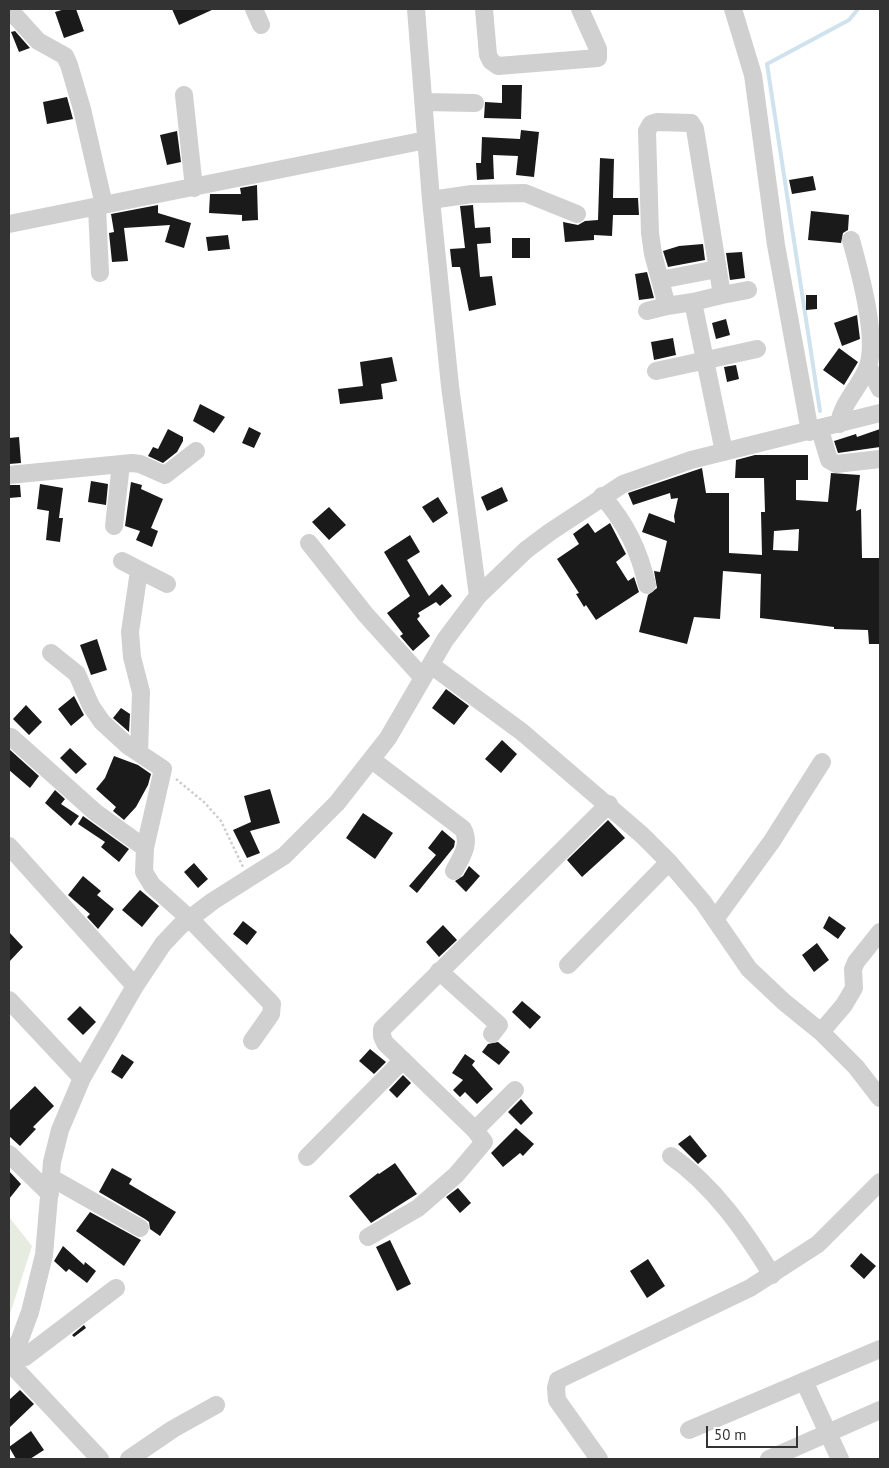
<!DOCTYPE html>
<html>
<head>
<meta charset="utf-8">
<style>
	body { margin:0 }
	#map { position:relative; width:889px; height:1468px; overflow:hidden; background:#fff; font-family:"PT Sans",sans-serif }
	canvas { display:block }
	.frame { position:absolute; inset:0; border:10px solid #333; pointer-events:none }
	.scale { position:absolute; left:706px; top:1426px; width:92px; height:22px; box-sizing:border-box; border:2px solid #333; border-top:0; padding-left:6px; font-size:15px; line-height:18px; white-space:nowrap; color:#333; -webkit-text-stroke:4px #fff; paint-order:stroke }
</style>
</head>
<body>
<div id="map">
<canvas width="889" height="1468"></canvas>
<div class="frame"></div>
<div class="scale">50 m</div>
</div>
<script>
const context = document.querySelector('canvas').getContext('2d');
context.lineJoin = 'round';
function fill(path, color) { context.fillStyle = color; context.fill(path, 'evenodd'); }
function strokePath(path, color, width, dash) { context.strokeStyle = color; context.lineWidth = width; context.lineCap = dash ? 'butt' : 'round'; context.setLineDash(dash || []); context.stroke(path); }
fill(new Path2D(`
	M9,1217L32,1246L9,1317Z`), '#e6ecdf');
strokePath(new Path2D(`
	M820,411L767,64L849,20L858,9`), '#cfe2ee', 4);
fill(new Path2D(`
	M65,9H76L84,31L64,38L55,12Z
	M172,9H214L179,25Z
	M15,31L30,48L19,52L11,32Z
	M502,85H522L521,119L484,118L485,102L502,103Z
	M67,97L73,119L47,124L43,102Z
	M521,130L539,132L534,177L516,175L518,156L493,155L494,179L477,180L476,163H481L482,137L520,139Z
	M177,131L181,162L167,165L160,135Z
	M600,158L614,159L613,198H638L639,215H613L612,236L594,235V240L565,242L563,222L578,225L585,221L598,220Z
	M813,176L816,190L792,194L789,180Z
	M257,185L258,220L242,221V215L209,213L210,194H241L240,188Z
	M158,205V213L191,223L184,248L165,242L170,225L124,228L128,261L112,262L109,233L114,232L111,214Z
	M473,205L475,228L490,227L491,243L477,244L480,277L492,276L496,305L469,311L460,267H452L450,249L465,248L460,206Z
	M811,211L849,215L848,230L843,233L841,243L808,240Z
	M228,235L230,249L208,251L206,237Z
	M512,238H530V258H512Z
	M703,244L705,260L668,267L663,251L679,246Z
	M742,252L745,278L730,280L726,253Z
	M647,272L654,298L639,300L635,274Z
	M806,295H817V309L806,310Z
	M857,315L860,339L842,346L834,323Z
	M726,319L730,335L716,339L712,323Z
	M673,338L676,355L654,360L651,342Z
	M839,348L858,362L844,385L823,370Z
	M392,357L397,381L381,384L383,399L340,404L338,389L363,386L360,362Z
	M736,365L739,379L727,382L724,367Z
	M200,404L225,417L214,433L193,421Z
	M249,427L261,433L254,448L242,443Z
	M168,429L183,437V441L177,452L163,463L148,456L153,447L158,449Z
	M880,429V447L838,453L834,441L856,434L857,437Z
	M19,437L21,463L9,464V438Z
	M755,455H808V480H796V500L828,502L831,473L860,475L856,511L861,509L862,558H880V644H869L868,630L834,629V627L760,618L761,574L723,571L720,619L694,617L687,644L639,632L648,595L657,588L654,571L660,572L667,541L642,532L649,513L675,523L674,516L678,498L671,499L670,493L633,505L628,493L702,468L706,493H729V553L762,555L761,512H765L764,478H735L736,460ZM799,529L798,551L773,550L774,531Z
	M91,481L108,484L106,505L88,502Z
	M131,482L142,485L141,489L163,499L151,528L158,531L152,547L136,540L140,531L125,526Z
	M40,484L63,488L59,518H63L60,542L46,540L49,511L37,509Z
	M9,485H20L21,497L9,498Z
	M502,487L508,501L487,511L481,497Z
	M438,497L448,513L433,523L422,507Z
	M329,507L346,525L329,540L312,522Z
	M588,523L595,533L610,523L626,554L616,562L628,581L634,577L639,592L596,620L586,605L584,607L576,594L579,593L557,559L579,544L573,534Z
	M410,535L420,552L407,560L429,596L442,584L452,596L440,606L436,602L418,613L420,616L417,619L430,636L413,651L400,636L403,634L387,613L410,596L384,552Z
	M97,639L107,670L91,675L80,645Z
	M446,689L469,706L454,725L432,708Z
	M74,696L84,715L71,726L58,709Z
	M26,705L42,722L29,735L13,719Z
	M121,708L130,714L129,732L113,718Z
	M502,740L517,754L501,773L485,759Z
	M70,748L87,764L76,774L60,758Z
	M9,749L39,776L30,788L9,770Z
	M114,756L138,765L151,774L148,785L136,807L124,820L113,811L116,807L96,789L105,778Z
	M270,789L280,823L250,831L260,853L247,858L233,830L251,822L244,796Z
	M55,790L65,799L61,804L79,816L71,826L45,803Z
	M363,813L393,833L375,859L346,838Z
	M83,816L129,849L119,862L101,847L105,842L78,824Z
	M608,820L625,838L582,877L567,860Z
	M442,830L455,841L454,847L417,893L409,886L436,855L428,848Z
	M194,863L208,879L198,888L184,872Z
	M469,866L480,876L466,892L455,881L463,876Z
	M83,876L101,891L97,895L114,909L98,929L87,917L90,914L68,895Z
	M140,890L159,906L142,927L122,910Z
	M829,916L846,928L838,939L823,928Z
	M243,921L257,932L247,945L233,934Z
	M443,925L457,940L439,957L426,942Z
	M9,932L23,947L9,962Z
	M817,943L829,960L814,972L802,955Z
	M522,1001L541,1017L530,1029L512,1012Z
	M80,1006L96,1022L83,1035L67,1019Z
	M498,1042L510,1052L499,1065L482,1052L488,1044Z
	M370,1049L386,1062L374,1074L359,1061Z
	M122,1054L134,1062L122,1079L111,1072Z
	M465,1054L475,1061L472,1065L493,1089L477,1104L465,1092L460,1097L453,1090L463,1080L452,1073Z
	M403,1075L411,1083L397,1098L389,1090Z
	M35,1086L54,1106L33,1127L36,1129L20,1146L9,1136V1111Z
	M521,1099L533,1113L521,1125L508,1112Z
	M516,1128L534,1144L523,1156L520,1153L503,1167L491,1153Z
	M690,1135L707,1156L698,1164L678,1144Z
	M395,1163L417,1194L371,1223L349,1196L378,1173L379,1174Z
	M112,1168L132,1179L129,1184L176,1212L160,1236L150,1229L149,1222L145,1219L99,1192Z
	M9,1171L21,1184L9,1199Z
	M458,1188L471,1203L460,1213L446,1197Z
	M90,1212L141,1240L124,1266L76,1231Z
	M390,1240L411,1284L397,1291L376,1247Z
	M63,1246L84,1265L85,1262L96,1271L87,1283L69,1269L66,1272L54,1261Z
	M861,1253L876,1266L864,1279L850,1266Z
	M648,1259L665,1286L647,1298L630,1271Z
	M84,1325L86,1328L74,1337L72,1335Z
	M20,1390L34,1404L9,1428V1400Z
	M31,1431L44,1450L30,1459H16L9,1447Z`), '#1a1a1a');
strokePath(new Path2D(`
	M176,779L205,803L221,821L243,867`), '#cdcdcd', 2.5, [2.5, 2.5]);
strokePath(new Path2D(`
	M9,9L38,41L65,56L69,65L82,109L104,205
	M254,9L261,25
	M416,9L431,200L450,386L478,596
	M484,9L488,55L491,61L498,66L598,58V49L580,9
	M733,9L753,75L776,245L810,432
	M184,95L194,188
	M424,102L475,103
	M431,200L472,194L525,193L577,214
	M97,207L100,273
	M9,224L426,140
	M660,280L717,269
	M722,295L748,290
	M693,302L722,295L695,129L691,123L657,122L651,124L647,131L650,233L653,254L667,306L693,302L724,452
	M647,311L667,306
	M868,366L880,389
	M656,371L757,349
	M839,424C842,402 861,386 868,366C878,337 859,269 851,240
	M820,430L829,460L836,464L880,459
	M9,475L132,463L140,464L165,475L196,451
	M602,496C626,523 639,550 647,585
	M114,526L121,464
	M309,543L366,615L423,678
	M122,561L167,584
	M139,571L130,632L132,657L141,692L139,753
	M51,653L77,674L91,706L102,722L127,745L163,769L145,848L144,872L152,885L190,919L272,1004L271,1014L252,1041
	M431,665L522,732L642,835L669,862L703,902L749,969L784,1002L821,1032L856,1067L880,1098
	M11,737L95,812L145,848
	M372,760L463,829C471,845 461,857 454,871
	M9,846L135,986
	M716,918L772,841L822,762
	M568,965L669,862
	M439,971L499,1025L492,1034
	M9,1000L82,1078
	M821,1032L844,1005L854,988L853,969L856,962L880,932
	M475,1130L515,1090
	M9,1154L50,1194
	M671,1156C714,1186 745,1231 772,1275
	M307,1157L403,1060
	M50,1177L140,1228
	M368,1237L418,1208L456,1175L484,1142L475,1130L385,1043L382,1036V1029L609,804
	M9,1353L17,1358L25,1357L116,1288
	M9,1359L20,1339L30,1312L44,1255L52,1162L60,1130L82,1078L135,986L163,944L180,926L213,901L284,856L337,803L388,738L445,640L478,596L526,550L550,532L623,484L691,460L880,413
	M9,1362L100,1459
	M804,1381L840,1459
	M689,1430L880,1349
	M129,1459L173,1429L216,1405
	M599,1459L557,1400L556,1388L558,1380L750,1288L818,1244L880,1182
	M769,1459L880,1410`), '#d0d0d0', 18);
</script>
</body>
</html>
